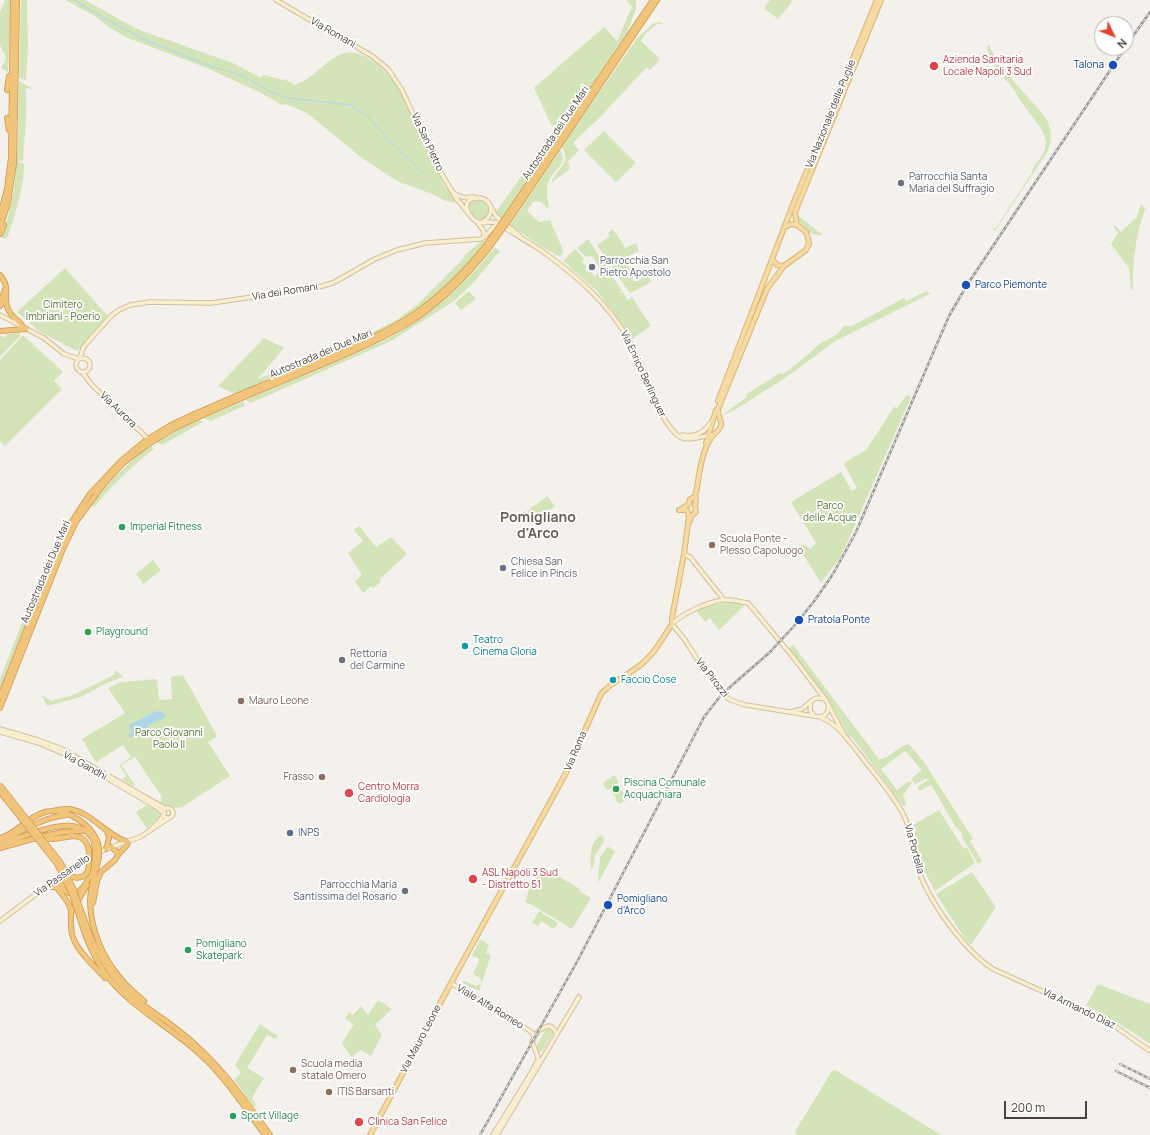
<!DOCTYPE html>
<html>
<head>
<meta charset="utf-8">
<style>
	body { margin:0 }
	#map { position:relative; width:1150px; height:1135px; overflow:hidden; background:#f4f1ec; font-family:Manrope,sans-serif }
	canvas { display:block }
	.north { position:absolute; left:1094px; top:16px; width:40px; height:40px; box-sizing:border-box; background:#fff; border:1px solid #b6b3b0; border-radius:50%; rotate:133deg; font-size:11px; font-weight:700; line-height:16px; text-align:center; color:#48423a }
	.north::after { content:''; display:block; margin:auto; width:14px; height:18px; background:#e64431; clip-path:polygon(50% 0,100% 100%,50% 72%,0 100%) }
	.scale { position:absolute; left:1004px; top:1101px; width:83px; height:18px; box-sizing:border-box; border:2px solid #48423a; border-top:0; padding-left:5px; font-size:12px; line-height:14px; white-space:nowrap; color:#48423a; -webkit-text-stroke:3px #fff; paint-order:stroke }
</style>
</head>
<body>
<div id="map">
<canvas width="1150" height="1135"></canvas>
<div class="north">N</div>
<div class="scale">200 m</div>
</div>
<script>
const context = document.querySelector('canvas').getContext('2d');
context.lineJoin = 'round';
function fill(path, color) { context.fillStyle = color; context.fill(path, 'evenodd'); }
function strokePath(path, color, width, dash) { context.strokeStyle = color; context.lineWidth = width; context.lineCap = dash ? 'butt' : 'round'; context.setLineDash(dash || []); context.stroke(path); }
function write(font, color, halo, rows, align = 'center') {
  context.font = font + ' Manrope,sans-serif'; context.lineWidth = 3.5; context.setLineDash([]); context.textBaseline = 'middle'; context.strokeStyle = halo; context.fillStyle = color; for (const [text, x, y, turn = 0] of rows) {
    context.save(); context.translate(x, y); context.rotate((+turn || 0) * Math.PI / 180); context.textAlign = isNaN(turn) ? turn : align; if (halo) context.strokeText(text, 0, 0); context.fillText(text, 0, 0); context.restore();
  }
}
fill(new Path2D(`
	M5,0H11L8,72L1,68L6,58L0,45V12Z
	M21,0H27L28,44L26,79L25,80L19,78Z
	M65,0H85L126,23L142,31L233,63L261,78L263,75L283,80L284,79L295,85C302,82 309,78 314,74C329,62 339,48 360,54C369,57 376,64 384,69L383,70L384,71L385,70L398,86L444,185L457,201L455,203L446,201L432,194L397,181L362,158L307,113L286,104L282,105L261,93L207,68L128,38L110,28L93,15Z
	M626,0H636V9L627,32L557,137L534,88L604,27L617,41L632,7Z
	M770,0H791L792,2L778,19L764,8Z
	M660,22L664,24H657L645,34L641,41L660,59L650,70L647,67L601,116L573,143L579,150L567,162L570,166L569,167L570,169L551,183C556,169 572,164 562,147L570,134L638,37L653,24Z
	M989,45L997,62L1046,118C1052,130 1053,142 1046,154L995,231L993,230L994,228H996L1033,171L1032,170C1037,162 1046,153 1046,143C1047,131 1027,112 1021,101C1017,96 1016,91 1011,86C1003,76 988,62 987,47Z
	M19,81L33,89L26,88V118L23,161L19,160L18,161L24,164C25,182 14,220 7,238L5,239L1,237L7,220L14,189L18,143Z
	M604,131L636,163L616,182L584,150Z
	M554,137L555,139L501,219L496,212L497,210L547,141Z
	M560,150C569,164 552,171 548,183C546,191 548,201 549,209C543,205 542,199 533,202L527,211L539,222L550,220L563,250L562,255L558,256L539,245L510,225Z
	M478,199L484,201L489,209L487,217L482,220C472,219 465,210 470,201Z
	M1141,204L1145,209C1136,235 1132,261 1133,289L1131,291L1129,268L1111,244L1118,233L1113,226L1115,225L1121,232L1137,217Z
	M797,215L823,235C812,237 799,226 797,215Z
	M613,229L625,247L623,249L636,243L639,251L626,257L624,253L633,281H636L648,275L651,282L631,293L629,292L597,245L610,236L608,233Z
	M588,239L622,291L620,292L621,293L623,292L628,300L632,297L651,326L632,339L620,321L597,291L563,261L575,249L584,259L582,262L586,266V271L592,273L595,276L601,270L592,256L586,257L577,248Z
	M481,241H487L459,274L442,290L410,315L392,326L367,339L274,378L273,377L266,380L264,382L235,394L218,386L264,338L284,348L258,379L363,337L398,319L419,303L464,258V256Z
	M495,247L500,251L475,281L454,301L391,341L251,403L246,400L380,343C426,318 462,288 495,247Z
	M65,268L108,316L77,351L40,332L17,312Z
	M469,291L476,299L461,310L455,303Z
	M925,292L931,293L834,342L788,376L735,410L721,416L746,398L747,396L745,395L780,373L783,374C795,366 806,356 816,347C826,338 835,339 844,326H852L904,298L906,301Z
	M18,333L20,334V336L0,357V335L4,338L8,334Z
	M23,335L63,372L54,381L62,389L5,446L0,441V360Z
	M907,395L911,397L848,541L839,559L821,583L799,548L805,544L810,549L816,543L791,502L841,472L852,491L857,488L844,464L847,461L866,450L894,407L897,408Z
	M242,402L245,404L244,406L211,421L204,418Z
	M199,420L203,422L162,445L156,442L181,428Z
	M151,446L154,449C131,466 113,485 94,507L91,505C108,482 128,462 151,446Z
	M547,496L555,506L534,522L526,512Z
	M359,526L376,547L391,537L407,554L380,579L381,582L373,588L371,586L363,593L355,581L362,575L348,553L363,541L354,530Z
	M153,560L161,570L144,584L136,574Z
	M727,603H738L744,606L719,630L710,618L705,622L696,610L710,605Z
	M27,610L31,612L0,690V679Z
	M793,645L879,759C890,759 898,745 909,744L924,762L973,839L970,841L982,861L978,864L963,839L961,832L955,826L932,786L931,785L920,791L917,787L927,781V778L915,784L911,779L922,770L905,751L881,769L897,790L909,781L912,783L903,795L906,804L904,807L851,736L849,737L831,704L789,648Z
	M114,669L123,677L109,682L81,697L47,706L42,695L51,701L73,695L114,675L115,673Z
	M183,675L216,734L217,736L208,742L230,776L182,807C175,809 166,807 160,803L162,797L135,757L121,765L135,785L133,786L109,771L122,779L126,776L119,765L131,757L123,745L96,762L82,739L125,713L108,688L121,682L157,679L159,700L172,699L171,677Z
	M614,775L619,782L617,784L628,799L619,804L615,800L616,798L610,789L607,790L603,784L608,779H610Z
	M147,805L159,812L160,815L158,818L153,822L147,829L136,812Z
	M939,810L963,848H967L975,863L935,891L923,869L913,825Z
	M601,835L603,836L604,842L595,855L593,868H591C590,856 590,842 601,835Z
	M607,847H609L615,852L598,883L600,857Z
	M537,866L556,877L558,876L580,889L579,891L591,898L572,929L532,905L525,902Z
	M972,872L996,907L971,945L965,939L936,894Z
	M539,911L558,923L554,929L541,921L538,926L532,923Z
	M482,940L489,945L486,953L491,955L479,991L461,982L465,981L476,986L481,983V979L473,974L479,961L478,958L472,956L479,941Z
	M1098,984L1150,1004V1044L1123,1026L1086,1005Z
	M378,1000L392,1009L375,1025L382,1035L371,1056L361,1050L351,1057L342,1043L354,1024L345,1019L349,1012L353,1015L361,1006L368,1015Z
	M260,1024L278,1036L276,1039L267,1035L247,1068L264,1078L252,1098L256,1105L254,1107L234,1080L241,1073L235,1065Z
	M549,1027L553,1030L554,1032L543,1051L539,1052L536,1047L546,1029Z
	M835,1070L837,1071L941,1135H797L795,1133L796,1130L832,1071Z`), '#d3e4b9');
fill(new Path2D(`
	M157,711L162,712L166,716L160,720L157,717L159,720L150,725L148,723L149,726L130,738L128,735L137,729L132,731L129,725Z`), '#afd5ea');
strokePath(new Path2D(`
	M74,0L111,22L143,39L208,65L243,76L271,92L287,98L350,105L367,116L389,140L423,173`), '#afd5ea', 1);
const secondary = new Path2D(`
	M276,0L372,56L388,69L402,90L440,171L456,198L468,213
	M454,193C460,198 466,198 474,197
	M491,207C491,216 488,220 479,223C467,218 459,198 478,198C489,197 491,209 496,216C503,224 513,229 520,236
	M477,222L483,230L485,237
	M479,223L491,222L498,223
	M503,227C516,235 529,242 542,251C577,276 609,304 630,342C647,372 651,408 676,434C684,443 700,437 711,435
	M0,315L44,338L64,354L79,359
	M80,358L83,348L87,343L112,315L119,310L130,305L150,302L211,303L315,288L333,283L375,259L397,250L425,243L481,239C488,235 491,227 499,224
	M76 365a7 7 0 1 1 14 0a7 7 0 1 1-14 0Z
	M82,372L93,386L146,437
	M682,435C695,438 704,433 711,422
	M684,554L690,557L724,600
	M829,706L844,735
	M791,712L802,709L810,702
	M814,716L810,710L811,701L816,698L825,699C831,706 829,715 820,717L746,705L730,700L724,695L716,684L697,659L685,640L672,624C683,613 708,602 723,600C731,599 740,602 748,603L793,657L825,699
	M820,717C838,724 849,741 861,756C875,775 895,796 905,818C913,835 912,854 919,871C930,903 965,951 993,969L1095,1015L1116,1027L1150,1051
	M0,729L38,740L62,749L166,809
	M0,732L39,743L71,757L156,807L164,813
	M163 813a5 5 0 1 1 10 0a5 5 0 1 1-10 0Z
	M153,827L161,819L164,814
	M68,870L80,862L106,849L140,837L169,818
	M0,921L63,874
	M451,983L530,1031L533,1034L534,1038
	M493,1135L530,1075L538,1060V1057L532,1042C535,1033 540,1027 550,1026L554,1029L556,1033
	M497,1135L579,997`);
const primary = new Path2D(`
	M785,227L792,224L797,225
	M773,260L777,265L784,266
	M718,401L792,207L877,0
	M706,443L716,410
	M695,497C699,479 700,458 709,441C712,435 718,432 721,426C723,422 717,416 718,409L767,289L784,266L806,250L809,244L808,238L806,232L797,225L795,212L881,0
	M681,509L689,504L690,499L695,497L696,498L695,507L696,512L691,516L690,521
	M370,1135L451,983L566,773L601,694C613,680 631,674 644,662C656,652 664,636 672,624V618L684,554L689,516L687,510H679`);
const highway = new Path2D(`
	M7,90L9,76
	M7,118L9,130
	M508,214L653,0
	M0,216L7,189L11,158L13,0
	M511,217L657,0
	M0,228L8,202L14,163L17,0
	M0,234L4,225
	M0,275C12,289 2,296 8,309C11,317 19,320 23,327
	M0,300L3,295L5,289
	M0,306L6,299
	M0,331L26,329
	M0,697L59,547L73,520L90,494L121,461L145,441L171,425C219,402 271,382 321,361C352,347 384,334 413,315C441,296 464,273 485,247
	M0,708L63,549L76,522L103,485L123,463L147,445L173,429C222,405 273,385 323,364C355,350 387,337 416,318C443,299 467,275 488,249
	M52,811C57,810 63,809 68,809C90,810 106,836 128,842L127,845L118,855L115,860L101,872L97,881L93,903
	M44,836L63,832L82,831
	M0,838C13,835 23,823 34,817C39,814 47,811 52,811C71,811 89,824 97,840
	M0,842C22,831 41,818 66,815
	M0,844C25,838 77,808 94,841
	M111,847L116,851L118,855
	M0,848L32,839H53L73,836
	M106,849L109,838L107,831
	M99,857C97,868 93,879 91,890C87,916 98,949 114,970C122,982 133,992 144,1001
	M55,880C56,882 57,886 58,889C62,895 67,899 70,907C72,915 70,925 72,934C76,951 94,965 105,978
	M56,880C60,884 62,890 67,892C83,900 93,870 95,860
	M47,886L58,888
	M63,889V883L70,869
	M71,913L87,885
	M90,935C99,957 111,977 129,993C136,1000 145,1006 153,1012C171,1024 188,1037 203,1052C229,1077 249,1106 270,1135
	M86,937C91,949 97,961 104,972C129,1007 170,1026 201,1055C226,1078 245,1108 265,1135`);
strokePath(secondary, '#cfc1a0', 5.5);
strokePath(primary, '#d9b675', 6);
strokePath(highway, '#cf984b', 6);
strokePath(secondary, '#faeed0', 3.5);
strokePath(primary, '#f5daa4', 4);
strokePath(highway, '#f0c47b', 4.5);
const rail = new Path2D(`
	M1126,46L1150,12
	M1120,1064L1150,1079
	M1116,1071L1150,1088
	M480,1135L578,960L704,717L722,694L769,653L795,625L815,600L833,574L856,532L949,316L967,285L1125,48`);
strokePath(rail, '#999', 2.5);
strokePath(rail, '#fff', 1, [3]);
const highwayBridge = new Path2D(`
	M485,247L508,214
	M488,249L511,217
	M0,785L61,863L73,888L90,935
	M0,792L57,864L72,894L86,937
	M97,840L99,848V857
	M94,841L95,850V860
	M67,873C73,878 77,879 84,876C89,872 89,867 89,861C90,849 88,836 73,836`);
strokePath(highwayBridge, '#cf984b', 6, []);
strokePath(highwayBridge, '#f0c47b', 4.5);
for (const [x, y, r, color] of [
	[1113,65,5,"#1a4fb4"],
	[934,66,5,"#e0444e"],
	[901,183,4,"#6b7280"],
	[592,267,4,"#6b7280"],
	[966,285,5,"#1a4fb4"],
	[122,527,4,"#2e9e5b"],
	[712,545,4,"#8d6e63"],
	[503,568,4,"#6b7280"],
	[799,620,5,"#1a4fb4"],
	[88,632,4,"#2e9e5b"],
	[465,646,4,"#0f9aa8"],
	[342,660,4,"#6b7280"],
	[613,680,4,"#0f9aa8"],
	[241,701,4,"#8d6e63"],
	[322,777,4,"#8d6e63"],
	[616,789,4,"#2e9e5b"],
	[349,793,5,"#e0444e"],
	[290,833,4,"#5c6f8a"],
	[473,879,5,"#e0444e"],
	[405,891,4,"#6b7280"],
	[608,905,5,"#1a4fb4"],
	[188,950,4,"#2e9e5b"],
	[293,1070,4,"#8d6e63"],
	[329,1092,4,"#8d6e63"],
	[233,1116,4,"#2e9e5b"],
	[359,1122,5,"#e0444e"]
]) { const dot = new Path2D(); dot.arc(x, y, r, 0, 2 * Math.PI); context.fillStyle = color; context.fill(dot); strokePath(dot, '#fff', 1.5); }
write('10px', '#48423a', '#fff', [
	["Via Romani",333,33,30],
	["Via Nazionale delle Puglie",831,114,-68],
	["Autostrada dei Due Mari",556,133,-56],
	["Via San Pietro",427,142,65],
	["Via dei Romani",285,292,-9],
	["Autostrada dei Due Mari",321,354,-23],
	["Via Enrico Berlinguer",643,374,65],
	["Via Aurora",118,410,44],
	["Autostrada dei Due Mari",46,572,-67],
	["Via Pirozzi",712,678,52],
	["Via Roma",576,751,-67],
	["Via Gandhi",85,766,29],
	["Via Portella",914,849,75],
	["Via Passariello",62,876,-35],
	["Viale Alfa Romeo",490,1007,31],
	["Via Armando Diaz",1079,1009,26],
	["Via Mauro Leone",421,1039,-62]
]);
write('10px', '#be3a42', '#fff', [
	["Azienda Sanitaria",943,60],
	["Locale Napoli 3 Sud",943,72],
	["Centro Morra",358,787],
	["Cardiologia",358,799],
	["ASL Napoli 3 Sud",482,873],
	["- Distretto 51",482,885],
	["Clinica San Felice",368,1122]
], 'left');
write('10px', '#164399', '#fff', [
	["Talona",1104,65,"right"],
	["Parco Piemonte",975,285],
	["Pratola Ponte",808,620],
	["Pomigliano",617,899],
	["d’Arco",617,911]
], 'left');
write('10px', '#5b616d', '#fff', [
	["Parrocchia Santa",909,177],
	["Maria del Suffragio",909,189],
	["Parrocchia San",600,261],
	["Pietro Apostolo",600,273],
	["Chiesa San",511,562],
	["Felice in Pincis",511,574],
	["Rettoria",350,654],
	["del Carmine",350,666],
	["Parrocchia Maria",397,885,"right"],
	["Santissima del Rosario",397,897,"right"]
], 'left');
write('10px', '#4f7532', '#fff', [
	["Cimitero",63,305],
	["Imbriani - Poerio",63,317],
	["Parco",830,506],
	["delle Acque",830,518],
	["Parco Giovanni",169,733],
	["Paolo II",169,745]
]);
write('10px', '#27864d', '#fff', [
	["Imperial Fitness",130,527],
	["Playground",96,632],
	["Piscina Comunale",624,783],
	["Acquachiara",624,795],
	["Pomigliano",196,944],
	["Skatepark",196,956],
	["Sport Village",241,1116]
], 'left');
write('10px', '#785e54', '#fff', [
	["Scuola Ponte -",720,539],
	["Plesso Capoluogo",720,551],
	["Mauro Leone",249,701],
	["Frasso",314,777,"right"],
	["Scuola media",301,1064],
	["statale Omero",301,1076],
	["ITIS Barsanti",337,1092]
], 'left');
write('10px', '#0d838f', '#fff', [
	["Teatro",473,640],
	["Cinema Gloria",473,652],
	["Faccio Cose",621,680]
], 'left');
write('10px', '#4e5e75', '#fff', [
	["INPS",298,833]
], 'left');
write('bold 14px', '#6a5f52', '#fff', [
	["Pomigliano",538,518],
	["d'Arco",538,534]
]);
</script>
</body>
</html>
